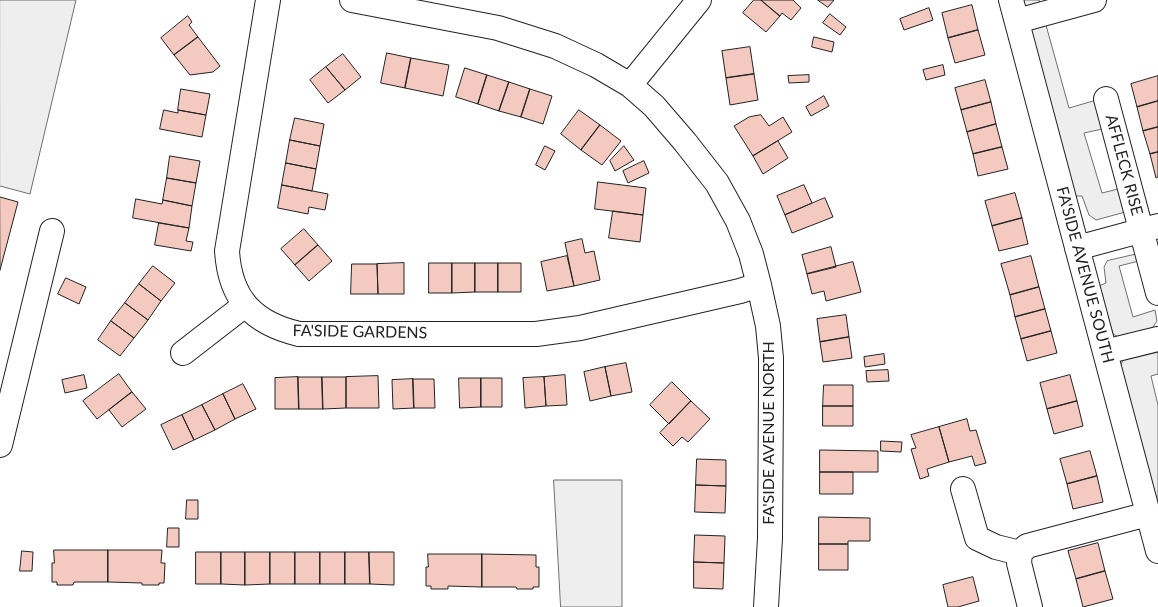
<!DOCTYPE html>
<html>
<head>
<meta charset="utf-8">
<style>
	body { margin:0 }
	canvas { display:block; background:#fff }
</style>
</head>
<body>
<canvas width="1158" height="607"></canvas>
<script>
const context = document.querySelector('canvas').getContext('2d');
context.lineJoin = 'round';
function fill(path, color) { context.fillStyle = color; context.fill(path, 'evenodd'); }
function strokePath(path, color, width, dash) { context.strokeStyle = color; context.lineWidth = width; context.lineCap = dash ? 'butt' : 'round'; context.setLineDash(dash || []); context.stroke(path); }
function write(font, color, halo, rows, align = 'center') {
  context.font = font + ' Lato,sans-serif'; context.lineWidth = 4; context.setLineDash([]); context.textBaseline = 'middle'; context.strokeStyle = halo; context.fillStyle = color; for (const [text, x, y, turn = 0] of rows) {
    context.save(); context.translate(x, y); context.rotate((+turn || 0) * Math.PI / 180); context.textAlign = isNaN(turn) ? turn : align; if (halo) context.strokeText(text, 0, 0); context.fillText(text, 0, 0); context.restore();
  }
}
const green = new Path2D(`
	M0,0H76L30,194L0,186Z
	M1022,0H1039L1069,108L1100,99L1107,128L1084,133L1102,193L1122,188L1129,211L1096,220L1089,215L1082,196H1075Z
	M1142,253L1143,260L1119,266L1133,317L1155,310L1157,321L1151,330L1122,339L1113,334L1099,286L1106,283L1104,267L1107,261Z
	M1158,350V374L1151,376L1158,405V508L1120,367L1124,358Z
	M554,480H622V607H561Z`);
fill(green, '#eee');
strokePath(green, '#6f6f6f', 1);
const building = new Path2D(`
	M754,0H761L780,16L766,32L743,13Z
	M761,0H793L801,8L791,20L782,13L780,16Z
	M818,0H834L828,7Z
	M972,5L978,30L948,38L942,13Z
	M929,8L933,20L904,30L900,19Z
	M830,14L846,27L840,35L823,23Z
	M188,16L192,22L189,25L198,37L174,55L161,38Z
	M978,30L985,55L955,63L948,38Z
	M198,37L220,66L213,72L190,75L174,55Z
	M814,37L834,42L832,52L812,47Z
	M750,47L754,74L726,78L722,51Z
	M387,53L411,58L405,88L381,83Z
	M343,54L361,77L345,90L326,67Z
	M411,58L449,65L443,96L405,88Z
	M943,65L945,75L926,80L923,70Z
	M326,67L345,90L328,103L310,80Z
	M465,68L487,75L478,104L456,97Z
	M754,74L758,100L730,105L726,78Z
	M487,75L509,82L499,111L478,104Z
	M809,75V82L789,83L788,76Z
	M1158,76V101L1137,107L1131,84Z
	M985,80L991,102L961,110L955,88Z
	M509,82L530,89L521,117L499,111Z
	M181,89L210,94L206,115L178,110Z
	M530,89L552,96L543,124L521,117Z
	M824,96L829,106L811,116L806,107Z
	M1158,101V127L1143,131L1137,107Z
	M991,102L996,124L967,132L961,110Z
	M164,110L178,113V110L206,115L202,137L160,129Z
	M579,110L600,125L581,150L561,134Z
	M761,115L769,126L783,117L792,132L753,156L734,126L749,117Z
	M295,118L324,124L320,146L290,140Z
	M996,124L1002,147L973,154L967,132Z
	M600,125L621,141L602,165L581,150Z
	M1158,127V152L1150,154L1143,131Z
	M290,140L320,146L316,169L286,163Z
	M778,141L788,158L763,174L753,156Z
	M545,146L555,151L545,170L536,165Z
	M624,146L634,160L615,171L610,161Z
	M1002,147L1008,169L978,176L973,154Z
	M1158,152V177L1156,178L1150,154Z
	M170,156L200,161L196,183L167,178Z
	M644,161L649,173L628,183L623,171Z
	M286,163L316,169L312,191L282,185Z
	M167,178L196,183L192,206L163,200Z
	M598,182L646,188L643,215L595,209Z
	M282,185L328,194L325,210L309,207L308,214L278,208Z
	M804,185L812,203L785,215L777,196Z
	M1015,193L1022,218L992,226L985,201Z
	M0,197L18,202L0,270Z
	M825,198L833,217L792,233L785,215Z
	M136,199L162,204L163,200L192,206L189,228L133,218Z
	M613,211L643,215L640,242L609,238Z
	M1022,218L1028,244L999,251L992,226Z
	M159,223L189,228L186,241L193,242L191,251L155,245Z
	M304,229L318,245L295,265L281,249Z
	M582,239L585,253L594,251L600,280L574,286L565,243Z
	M318,245L332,261L309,281L295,265Z
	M831,247L836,267L807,274L802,255Z
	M567,256L574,286L547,291L541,262Z
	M1031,256L1039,287L1010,295L1001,264Z
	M853,262L861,292L826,301L824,291L812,294L807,274Z
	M404,263V294H378L377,264Z
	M429,263H452V293H429Z
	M452,263H475V292L452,293Z
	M475,263H498V292H475Z
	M498,263H521V292H498Z
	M352,264H377L378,294H351Z
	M153,266L175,283L161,301L139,284Z
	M66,278L86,287L79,304L58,294Z
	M139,284L161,301L148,320L125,303Z
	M1039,287L1045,309L1015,317L1010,295Z
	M125,303L148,320L134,338L111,321Z
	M1045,309L1051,331L1021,339L1015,317Z
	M846,315L849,337L820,342L817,319Z
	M111,321L134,338L120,356L98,340Z
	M1051,331L1057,353L1027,361L1021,339Z
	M849,337L852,358L823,362L820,342Z
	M884,354L885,364L865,367L864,357Z
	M626,363L632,392L611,396L605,367Z
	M605,367L611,396L590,401L584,372Z
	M888,370L889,381L867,382L866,371Z
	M119,374L132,392L97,419L83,401Z
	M84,375L87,388L65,393L62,380Z
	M565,375L567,405L546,406L544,377Z
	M1070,375L1077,401L1047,409L1040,383Z
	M378,376L379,408H346V377Z
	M298,377L299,409H275V378Z
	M298,377H322L323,409H299Z
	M322,377H346V408L323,409Z
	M544,377L546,406L525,408L523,378Z
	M459,378H481V407L460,408Z
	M481,378H502V407H481Z
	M413,379H434L435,408H414Z
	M413,379L414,408L393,409L392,380Z
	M672,382L691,401L669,424L650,405Z
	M243,384L256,409L235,419L223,394Z
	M824,385H853V406H823Z
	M132,392L146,409L122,427L109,410Z
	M223,394L235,419L215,430L202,405Z
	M691,401L710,419L688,442L682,437L673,446L660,433Z
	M1077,401L1083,426L1054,434L1047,409Z
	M202,405L215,430L194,440L182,415Z
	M823,406H853V426H823Z
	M182,415L194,440L173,450L161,425Z
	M967,419L970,431L976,430L986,463L975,466L972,456L949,462L939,427Z
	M939,427L949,462L927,469L929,476L920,479L911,449L916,448L911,435Z
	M881,441L902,442L901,452L881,451Z
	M820,450L878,451V472H820Z
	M1090,451L1097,476L1067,484L1060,459Z
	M697,459L726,460V486L696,485Z
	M820,472H853V494H820Z
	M1097,476L1103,502L1073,509L1067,484Z
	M696,485L726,486L725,513L695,512Z
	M187,500H198V519H186Z
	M819,517L870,518V541H848V544H819Z
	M168,528H179V547H167Z
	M695,535L725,536L724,563L694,562Z
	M1098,543L1105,571L1076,579L1068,551Z
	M819,544H848V570H819Z
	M54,550H108V582H74L73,585H57V582H52V563H54Z
	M108,550H162L161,563H165L164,583H159V585H142V583L108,582Z
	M22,551L33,552L32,571H20Z
	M196,552H221V584H196Z
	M221,552H245V585L221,584Z
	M245,552H270V584L245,585Z
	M270,552H295V584H270Z
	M295,552H320V584H295Z
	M320,552H345V584H320Z
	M345,552H369L370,584H345Z
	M369,552H394V585L370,584Z
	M428,554H482V587L448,586V589H431V586H426V567H428Z
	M482,554L536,555V567H539V587H533V589H517L516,587H482Z
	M694,562L724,563L723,589L694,588Z
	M1105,571L1113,599L1083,607L1076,579Z
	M973,577L979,601L958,607H948L943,585Z`);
fill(building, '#f3c9c0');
strokePath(building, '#222', 1);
const minor = new Path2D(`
	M268,0L227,251C230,299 253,323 299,334H536L580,328L740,291L759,285
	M352,0L498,28L555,46L596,65L630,85L654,106L685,142L717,183L738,221L751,254L759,285L768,326L771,358V390L770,538L766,607
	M1011,0L1158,551
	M1017,21L1094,0
	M630,85L699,0
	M1106,99L1158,293
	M1077,248L1158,226
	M1105,352L1158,339
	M183,353L245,305
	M0,445L52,231
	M963,489L977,538L996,547L1020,553
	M1030,607L1019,563L1020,553L1027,546L1148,514`);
strokePath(minor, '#222', 26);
strokePath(minor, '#fff', 24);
write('16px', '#222', '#fff', [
	["AFFLECK RISE",1124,165,75],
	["FA'SIDE AVENUE SOUTH",1085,275,75],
	["FA'SIDE GARDENS",360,332,1],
	["FA'SIDE AVENUE NORTH",769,433,-90]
]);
</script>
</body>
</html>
